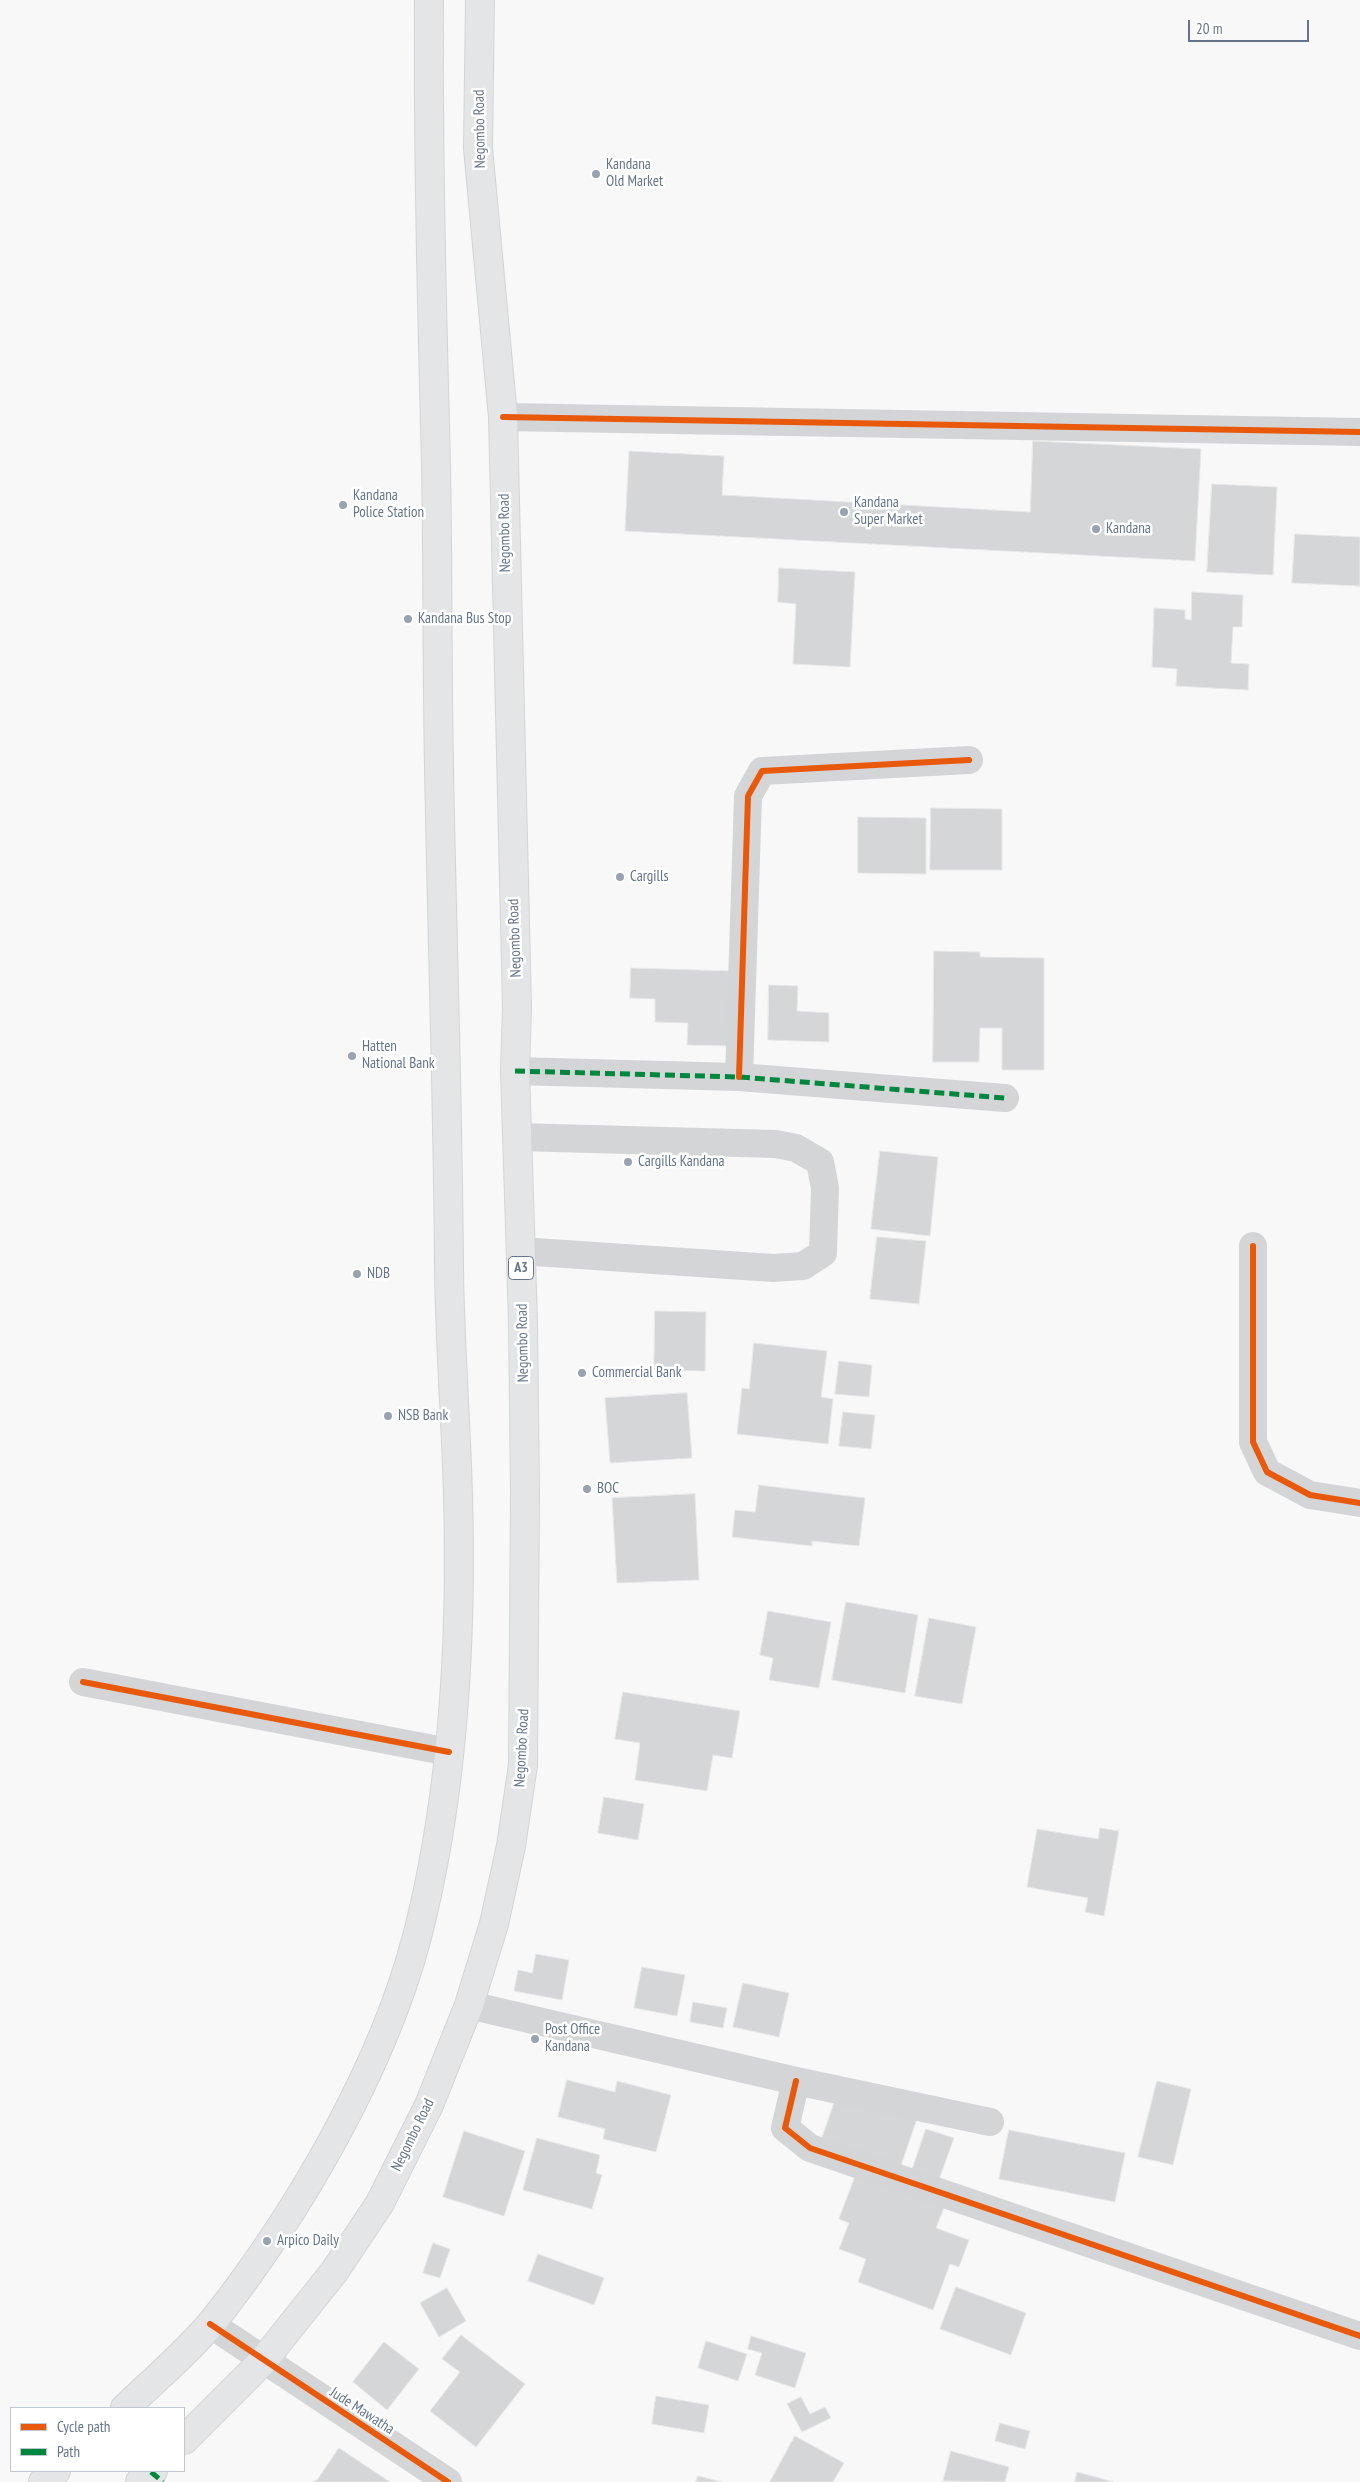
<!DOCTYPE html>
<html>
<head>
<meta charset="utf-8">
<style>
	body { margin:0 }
	#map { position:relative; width:1360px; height:2482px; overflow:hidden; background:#f8f8f8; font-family:"PT Sans Narrow",sans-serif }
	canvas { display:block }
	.legend { position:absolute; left:10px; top:2407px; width:175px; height:65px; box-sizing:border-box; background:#fff; border:1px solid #c1c7d1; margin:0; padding:6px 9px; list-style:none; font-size:15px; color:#65748b }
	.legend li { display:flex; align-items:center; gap:10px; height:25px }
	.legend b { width:25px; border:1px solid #c1c7d1 }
	.scale { position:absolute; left:1188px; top:20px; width:121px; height:22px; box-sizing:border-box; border:2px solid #65748b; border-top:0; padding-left:6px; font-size:15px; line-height:18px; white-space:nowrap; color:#65748b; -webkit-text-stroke:4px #fff; paint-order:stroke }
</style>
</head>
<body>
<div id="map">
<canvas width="1360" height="2482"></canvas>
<ul class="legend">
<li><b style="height:6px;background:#e8590c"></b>Cycle path</li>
<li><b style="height:6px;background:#00873e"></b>Path</li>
</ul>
<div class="scale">20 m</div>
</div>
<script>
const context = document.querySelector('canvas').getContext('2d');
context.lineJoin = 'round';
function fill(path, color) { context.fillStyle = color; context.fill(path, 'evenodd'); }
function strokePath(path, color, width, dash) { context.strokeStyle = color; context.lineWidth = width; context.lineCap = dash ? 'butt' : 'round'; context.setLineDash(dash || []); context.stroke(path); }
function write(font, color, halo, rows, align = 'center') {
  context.font = font + ' "PT Sans Narrow",sans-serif'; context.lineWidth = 5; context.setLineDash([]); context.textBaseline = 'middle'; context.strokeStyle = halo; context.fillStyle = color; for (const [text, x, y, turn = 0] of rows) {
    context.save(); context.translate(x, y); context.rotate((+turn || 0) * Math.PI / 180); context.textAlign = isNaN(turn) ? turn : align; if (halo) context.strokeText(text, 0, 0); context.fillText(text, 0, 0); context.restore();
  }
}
const building = new Path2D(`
	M1033,441L1201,449L1195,561L625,531L629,451L724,456L722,495L1030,512Z
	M1212,484L1277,487L1273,575L1207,572Z
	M1295,534L1360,537V586L1292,583Z
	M779,568L855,572L850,667L793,664L796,604L778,602Z
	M1192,592L1243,595L1242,627H1233L1231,663L1249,664L1248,690L1176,686L1177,669L1152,667L1154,608L1185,610V619L1191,620Z
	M931,808L1002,809V870H930Z
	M858,817L926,818V874L858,873Z
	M934,951L980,952V957L1044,958V1070H1002V1028H980L979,1062H933Z
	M631,968L733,971L731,1046L687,1045L688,1023L655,1022V999L630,998Z
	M769,985L798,986L797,1011L829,1013V1042L768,1040Z
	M880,1151L938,1157L930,1236L871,1229Z
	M877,1237L926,1241L919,1304L870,1299Z
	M655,1311L706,1312L705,1371L654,1370Z
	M754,1343L827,1351L821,1397L833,1399L828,1444L737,1434L742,1388L749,1389Z
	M839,1361L872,1365L869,1397L835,1394Z
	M687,1393L692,1458L610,1463L605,1398Z
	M843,1412L875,1415L871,1449L839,1446Z
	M759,1485L865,1498L859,1546L812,1541V1546L732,1537L735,1510L755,1512Z
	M695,1494L699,1580L617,1583L612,1498Z
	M846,1602L918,1615L905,1693L832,1680Z
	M768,1611L831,1622L819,1688L769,1680L773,1658L760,1655Z
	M929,1618L976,1627L962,1704L915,1696Z
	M623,1692L740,1711L732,1758L713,1755L707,1791L635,1780L640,1743L615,1739Z
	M604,1797L644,1804L638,1840L598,1833Z
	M1100,1828L1119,1831L1104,1916L1085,1912L1088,1898L1027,1887L1037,1829L1098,1839Z
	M536,1954L569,1960L562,2000L514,1991L518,1970L532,1973Z
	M642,1967L685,1975L677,2016L634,2008Z
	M743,1983L789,1993L779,2037L733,2027Z
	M693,2002L727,2008L723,2028L690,2022Z
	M567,2080L615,2092L617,2081L671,2095L656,2152L603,2139L605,2129L558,2117Z
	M1157,2081L1191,2089L1173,2165L1138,2157Z
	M838,2092L917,2119L899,2171L820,2144Z
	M926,2129L954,2138L937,2185L910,2176Z
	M1009,2130L1125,2153L1115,2202L999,2179Z
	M464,2131L525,2151L504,2216L443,2197Z
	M537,2138L600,2155L596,2173L602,2175L592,2209L523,2190Z
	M857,2172L945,2205L936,2228L969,2240L959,2267L950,2264L933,2310L858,2282L866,2259L839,2249L849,2223L839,2219Z
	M433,2243L450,2249L440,2278L423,2273Z
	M538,2254L604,2278L594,2305L528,2281Z
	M956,2287L1026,2313L1011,2355L940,2329Z
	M447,2288L466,2321L439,2337L420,2303Z
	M461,2335L525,2384L476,2447L430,2411L460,2372L442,2359Z
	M751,2336L806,2353L795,2388L755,2375L762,2353L748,2349Z
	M706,2341L747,2354L738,2381L698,2368Z
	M384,2342L419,2369L387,2410L353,2382Z
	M656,2396L709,2405L704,2433L652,2424Z
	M801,2397L810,2414L825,2407L831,2418L802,2432L787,2404Z
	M1000,2423L1030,2431L1025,2449L995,2441Z
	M795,2436L844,2463L833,2482H770Z
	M339,2448L390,2482H312L317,2480Z
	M951,2451L1009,2467L1005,2482L943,2481Z
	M1077,2472L1114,2482H1075Z
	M698,2476L722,2482H696Z`);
fill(building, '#d5d6d8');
strokePath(building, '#e8e8e8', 1);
const highway = new Path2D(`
	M125,2408C154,2380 188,2352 214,2320C299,2212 384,2066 418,1933C454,1791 462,1641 458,1496C456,1420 450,1345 449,1270C448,1102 442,935 439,767C437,666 438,566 436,465C432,310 428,155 429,0
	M184,2440L263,2361L334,2272L380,2203L429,2105L469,2005L494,1924L511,1846L523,1765L525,1494L523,1322L515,1071L517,1007L503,417L478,148L480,0
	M43,2482L56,2471
	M140,2482L153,2471`);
strokePath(highway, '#d3d4d6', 30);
strokePath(new Path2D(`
	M503,417L1360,432
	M515,1071L739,1077L1005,1098
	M739,1077L748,796L762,771L969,760
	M517,1137L776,1144L796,1148L820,1162L825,1188L823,1253L803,1266L773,1268L520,1251
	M1253,1246V1442L1267,1472L1310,1495L1360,1503
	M83,1682L449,1752
	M469,2005L796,2081L990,2122
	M796,2081L785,2128L810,2148L1360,2336
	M210,2324L448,2482`), '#d4d5d6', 28);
strokePath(highway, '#e4e5e6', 28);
strokePath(new Path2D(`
	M515,1071L739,1077L1005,1098
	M151,2472L163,2482`), '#00873e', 5, [10, 5]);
strokePath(new Path2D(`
	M503,417L1360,432
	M739,1077L748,796L762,771L969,760
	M1253,1246V1442L1267,1472L1310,1495L1360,1503
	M83,1682L449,1752
	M796,2081L785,2128L810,2148L1360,2336
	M210,2324L448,2482`), '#e8590c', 6);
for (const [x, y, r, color] of [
	[596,174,5,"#98a2b1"],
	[343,505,5,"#98a2b1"],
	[844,512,5,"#98a2b1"],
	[1096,529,5,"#98a2b1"],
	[408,619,5,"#98a2b1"],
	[620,877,5,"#98a2b1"],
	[352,1056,5,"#98a2b1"],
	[628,1162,5,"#98a2b1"],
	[357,1274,5,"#98a2b1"],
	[582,1373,5,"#98a2b1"],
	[388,1416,5,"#98a2b1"],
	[587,1489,5,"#98a2b1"],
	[535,2039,5,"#98a2b1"],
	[267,2241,5,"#98a2b1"]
]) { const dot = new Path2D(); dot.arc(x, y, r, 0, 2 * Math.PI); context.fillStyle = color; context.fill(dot); strokePath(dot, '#fff', 2); }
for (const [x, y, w] of [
	[521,1268,25]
]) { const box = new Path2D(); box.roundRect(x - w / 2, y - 11.5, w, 23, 4); context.fillStyle = '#fff'; context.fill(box); strokePath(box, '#65748b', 1); }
write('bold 14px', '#65748b', null, [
	["A3",521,1268]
]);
write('15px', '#65748b', '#fff', [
	["Negombo Road",480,129,-91],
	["Negombo Road",505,533,-91],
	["Negombo Road",515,938,-92],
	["Negombo Road",523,1343,-91],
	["Negombo Road",522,1748,-87],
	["Negombo Road",413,2135,-64],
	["Jude Mawatha",362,2411,33]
]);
write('15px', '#65748b', '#fff', [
	["Kandana",606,165],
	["Old Market",606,182],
	["Kandana",353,496],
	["Police Station",353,513],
	["Kandana",854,503],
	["Super Market",854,520],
	["Kandana",1106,529],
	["Kandana Bus Stop",418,619],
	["Cargills",630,877],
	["Hatten",362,1047],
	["National Bank",362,1064],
	["Cargills Kandana",638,1162],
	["NDB",367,1274],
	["Commercial Bank",592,1373],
	["NSB Bank",398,1416],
	["BOC",597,1489],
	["Post Office",545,2030],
	["Kandana",545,2047],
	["Arpico Daily",277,2241]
], 'left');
</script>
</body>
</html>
